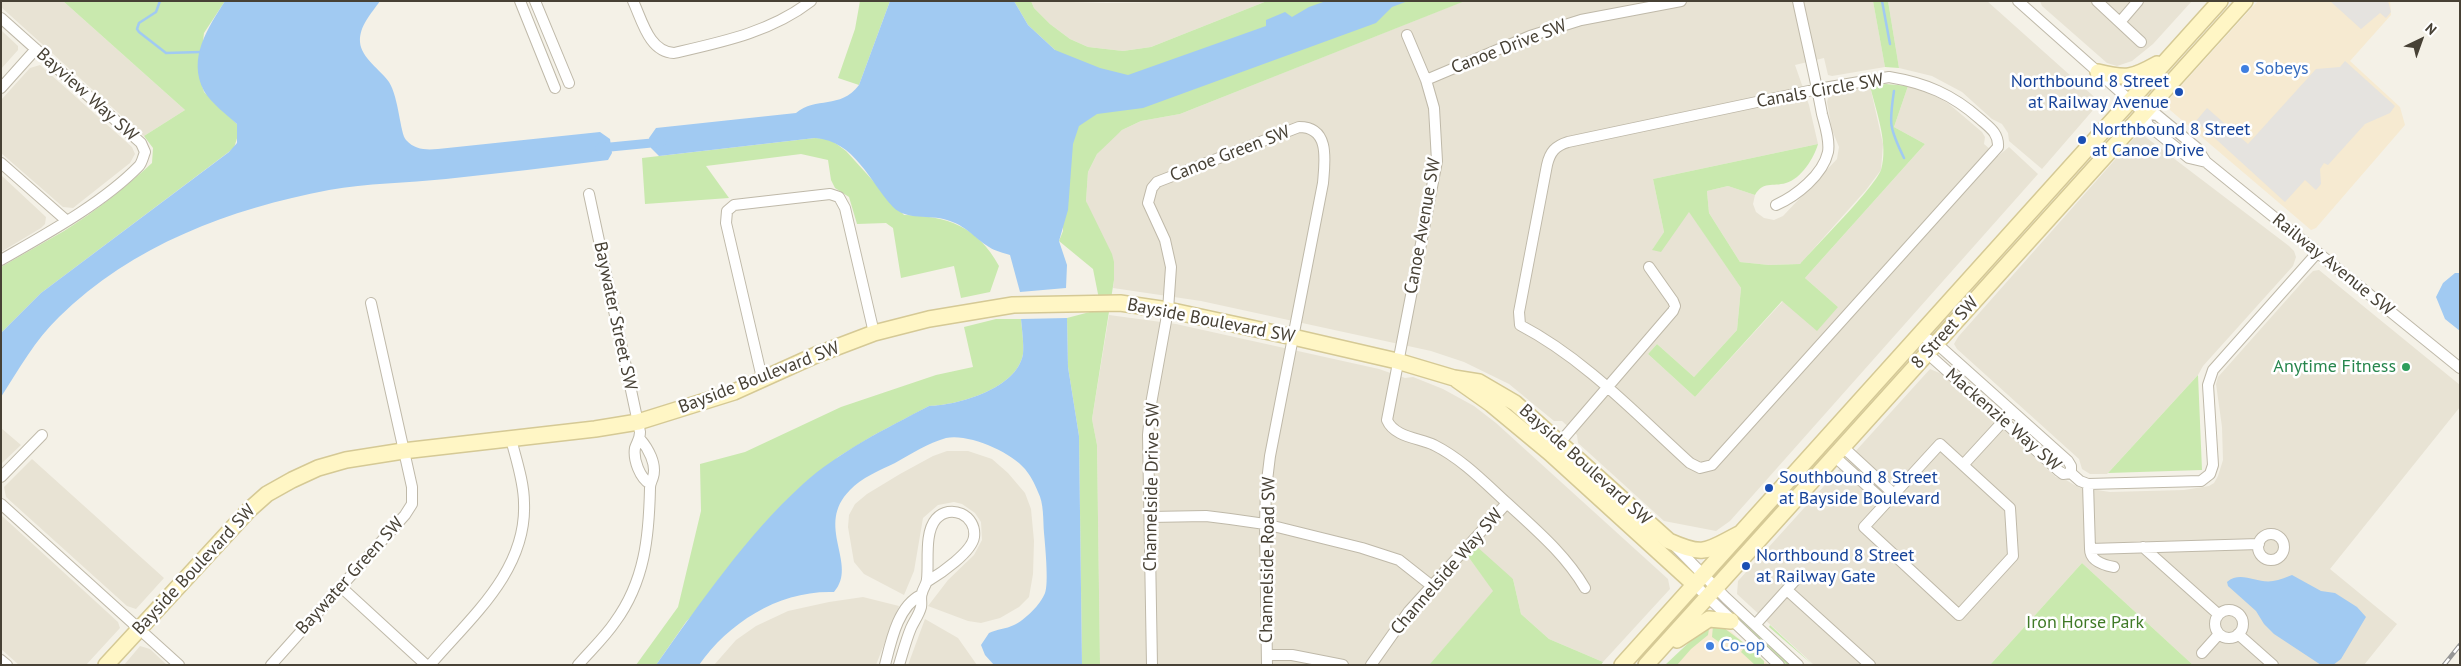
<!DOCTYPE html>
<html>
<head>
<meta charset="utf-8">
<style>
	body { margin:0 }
	#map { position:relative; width:2461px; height:666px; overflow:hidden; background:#f4f1e7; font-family:"PT Sans",sans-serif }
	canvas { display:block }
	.frame { position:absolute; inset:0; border:2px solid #474135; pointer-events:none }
	.north { position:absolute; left:2396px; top:15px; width:50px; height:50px; -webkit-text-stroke:4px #fff; paint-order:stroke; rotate:42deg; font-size:14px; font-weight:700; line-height:20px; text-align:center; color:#474135 }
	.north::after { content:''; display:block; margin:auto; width:18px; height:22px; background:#474135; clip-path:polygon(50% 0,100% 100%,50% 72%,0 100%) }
</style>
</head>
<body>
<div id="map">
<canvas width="2461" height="666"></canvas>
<div class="frame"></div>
<div class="north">N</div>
</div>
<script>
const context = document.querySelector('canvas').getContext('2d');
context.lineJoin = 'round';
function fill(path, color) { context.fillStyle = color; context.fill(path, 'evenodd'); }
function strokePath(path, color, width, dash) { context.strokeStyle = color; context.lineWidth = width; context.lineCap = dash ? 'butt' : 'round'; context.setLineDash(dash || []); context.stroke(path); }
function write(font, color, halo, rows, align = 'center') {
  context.font = font + ' "PT Sans",sans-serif'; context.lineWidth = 5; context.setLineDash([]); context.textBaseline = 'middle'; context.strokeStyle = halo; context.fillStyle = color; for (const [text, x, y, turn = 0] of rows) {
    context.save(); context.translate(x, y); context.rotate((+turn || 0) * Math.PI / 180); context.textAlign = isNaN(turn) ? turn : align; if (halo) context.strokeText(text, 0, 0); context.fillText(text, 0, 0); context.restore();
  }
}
fill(new Path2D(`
	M1,1H63L185,110L144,136L1,7Z
	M1031,1L1106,3L1267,1L1151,47L1123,51L1088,47L1070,39L1050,24L1034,8Z
	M1464,1H1873L1885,67L1832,76L1828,75L1824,58L1795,65L1809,105L1818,144L1653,179L1664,232L1653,249L1677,228L1689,211L1741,288L1737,330L1694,377L1657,344L1648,354L1695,397L1783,301L1838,307L1805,278L1925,144L1894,127L1908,86L1932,94L1949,104L1982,132L1985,137L1984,144L1998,156L2009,147L2038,174L1730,521L1716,531L1664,521L1578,443L1577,435L1562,421H1554L1509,384L1464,362L1431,351L1201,301L1113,288L1114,280L1086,201L1088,172L1097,154L1108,141L1122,130L1141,121L1180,114Z
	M1888,1H1987L2100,102L2042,169L2009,141L2008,133L2002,124L1992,119L1962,92L1932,76L1899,68Z
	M2040,1H2192L2153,44L2132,61L2117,66L2107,63L2042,6Z
	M1,30L18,46V50L1,69Z
	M40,65L132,147L135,154L130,163L73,208L63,207L1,153V100L30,68Z
	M1870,86L1883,144L1881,170L1866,190L1800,264L1769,265L1740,262L1709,213L1707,191L1728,186L1755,195L1753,204L1756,212L1764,218L1774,220L1783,216L1837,159L1839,147L1832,130L1827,102L1828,98L1837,92Z
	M2143,135L2289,246L2294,251L2296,257L2293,266L2203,366L2198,375L2107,474H2090L2082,469L2079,459L1957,349L1954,344L1958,337L2136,136Z
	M1,175L46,217L45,224L41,228L1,252Z
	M2319,270L2460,385V407L2330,569L2397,624L2364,665H2193L2082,563L1990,665H1814L1737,594L1738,581L1930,369L1942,374L2056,477L2066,480L2078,487L2110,492L2184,490L2209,486L2214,483L2218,476L2223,460L2222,427L2216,384L2218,377L2306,278L2313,271Z
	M1109,315L1176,324L1379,369L1405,378L1413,377L1443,389L1474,406L1496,423L1668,579L1670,589L1603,662L1549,639L1521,614L1513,579L1467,555L1494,591L1429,665H1100L1097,445L1092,419Z
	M1,428L21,445L1,464Z
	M947,451H968L992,459L1008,473L1025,493L1031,509L1034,541L1033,574L1029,597L1019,607L1000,618L981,623L968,621L928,606L948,580L974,555L982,540L981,522L975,513L962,504L954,502L938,505L923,518L914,571L904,595L864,574L854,562L848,527L849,515L855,504L867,494L900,474L933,456Z
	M32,459L164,578L136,609L127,606L6,497L4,487Z
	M1,515L118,622L120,628L86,665H19L1,649Z
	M863,597L899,606L876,665H714L736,640L756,626L788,611L829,602Z
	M925,619L958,638L977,665H908Z
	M140,646L150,649L167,665H124Z`), '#e8e3d4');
fill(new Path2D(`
	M2258,1H2390L2391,15L2350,61L2400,107L2405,125L2316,228L2311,230L2170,110V98Z
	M1713,626L1729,630L1769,665H1665Z`), '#f6ead1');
fill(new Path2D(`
	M63,1H225L204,33L199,74L204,92L237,124L238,135L234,148L41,293L1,333V267C22,255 43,243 64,231C96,211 125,188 152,163L153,148L144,136L185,110Z
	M860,1H890L859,85L838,78L855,29Z
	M1014,1H1031L1034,8L1050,24L1070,39L1088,47L1123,51L1151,47L1267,1H1465L1180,114L1141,121L1122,130L1097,154L1088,172L1086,201L1112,254L1114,262V280L1092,419L1097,445L1100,665H1082L1079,436L1068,367L1067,318L1101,309L1093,269L1059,241L1063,231L1055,50L1028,25Z
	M1873,1H1888L1899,68L1885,67Z
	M1886,84L1908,86L1894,127L1925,144L1805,278L1838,307L1817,331L1782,301L1695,397L1648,354L1657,344L1694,377L1737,330L1741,288L1689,212L1661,252L1652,250L1664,232L1653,179L1818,144C1814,158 1801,179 1786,183C1772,187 1763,181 1755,195L1728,186L1707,191L1709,213L1740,262L1769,265L1800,264C1816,246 1874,188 1881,170C1889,144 1876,111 1870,86Z
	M815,138L830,139L846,151L904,215C948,216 977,226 999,266L990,292L961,298L954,266L901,278L893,228L886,223L857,224L849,197L835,188L831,180L828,160L801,154L706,166L729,198L645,204L642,158Z
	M996,319H1021C1022,330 1024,344 1023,354C1017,389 958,405 929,406L874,435L838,457L686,622L656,665H636L678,607L701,511L700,464L745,452L841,407L936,375L973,367L964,327Z
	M2198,375L2202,470L2108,473Z
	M1475,545L1513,579L1521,614L1549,639L1603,662L1601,665H1429L1493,591L1467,555Z
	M2082,563L2193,665H1990Z
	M1725,604L1791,665H1787L1723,606Z
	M1720,625L1744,643L1738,650L1724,637L1719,642L1712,637L1713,626Z
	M1770,625L1813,665L1769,627Z
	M1709,629L1708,635L1691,649L1677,665H1665L1698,634Z
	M1746,645L1764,661V665H1755L1741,652Z`), '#c9e9ae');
fill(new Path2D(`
	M2330,1H2388L2391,12L2386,18L2380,13L2361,29Z
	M2345,61L2395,106L2390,113L2365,124L2328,165L2324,163L2320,169L2321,184L2316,190L2305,180L2285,202L2196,121L2207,108L2248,144L2316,69L2340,67Z`), '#e5e3df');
fill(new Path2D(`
	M225,1H380C371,14 359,26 360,42C361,58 381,70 389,82C399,98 400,133 406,140C415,150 426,150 438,149L600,132L610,139L612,153L608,160C554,167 500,173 446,179C407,183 367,183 329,190C230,209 132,245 59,317C35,340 19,369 1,397V333L41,293L229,152L237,143V124C227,115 211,103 204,91C187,58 208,28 225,1Z
	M890,1H1014L1028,25L1055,50L1100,68L1128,75L1266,26V20L1285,12L1292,17L1309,7L1326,1H1408L1392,7L1376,23L1143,108L1097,114L1079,126L1073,144L1068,210L1059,241L1067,265L1066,288L1020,292L1010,255C1004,253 995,251 989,247C973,237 967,226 947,220C929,214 907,221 893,207C869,181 855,141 815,138L659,156L651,148L649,138L656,128L796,113C816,96 840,110 859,85Z
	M2455,273H2460V331L2445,319L2436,297L2443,283Z
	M1067,318L1068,367L1079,436L1082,665H994L985,655L981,645L989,633C997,629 1006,629 1014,625C1025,620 1041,604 1045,593C1049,584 1045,544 1044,533C1043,520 1044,503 1038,492C1035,484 1030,475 1025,469C1011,452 968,433 946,438C928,443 911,454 895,463C880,470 861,478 850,490C814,526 859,564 834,592C780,590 729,622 699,665H656C701,602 746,536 803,484C840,451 885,429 929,406C958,405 1017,389 1023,354C1024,344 1022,330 1021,319Z
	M2292,575L2321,591L2335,593L2357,607L2366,617L2341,659L2333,665H2321L2274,634L2264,624L2256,611L2228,586L2227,582C2241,570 2257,584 2273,581C2280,580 2286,577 2292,575Z`), '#a1caf2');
strokePath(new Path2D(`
	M160,1L156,12L139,23L137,29L139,32L166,53L201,52
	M1882,1L1890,44
	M1894,91C1889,124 1889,127 1904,158`), '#a1caf2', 2.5);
strokePath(new Path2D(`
	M600,148L662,142`), '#a1caf2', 9);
const street = new Path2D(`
	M520,1L555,88
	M535,1L569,83
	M633,1C642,20 649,52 674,53C722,42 771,32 811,1
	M2018,1L2144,113L2148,125L2189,158L2206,162
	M2097,1L2141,42
	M1,18L141,143L145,152C143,157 142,163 139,166C103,203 46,234 1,260
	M2120,22L2138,1
	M1889,77C1925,83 1952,94 1980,119C1989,127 1999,133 1998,147L1712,465L1700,468L1690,463C1636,414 1585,359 1520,325L1519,312L1547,165C1550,152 1555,146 1568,142L1818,89Z
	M1426,80L1530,36L1581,20L1681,1
	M1,88L36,49
	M2144,113L2157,115L2197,148L2206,162L2460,368
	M1,163L67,221
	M589,194L640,432C640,439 637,442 635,448C633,460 640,478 650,484
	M1776,205C1796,196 1823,175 1828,152C1830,140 1825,126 1822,114C1815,76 1806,39 1798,1
	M1919,335L1936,343L2068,461L2071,466V473L2080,481L2088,484L2201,481L2210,474L2213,465L2208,385L2213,370L2317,253
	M1925,348L1927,353L2059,471L2063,474L2071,473
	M762,378L726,223L727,211L734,205L830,194L839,197L845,208L874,333
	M1940,444L2010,508L2013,556L1959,615L1864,527Z
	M1556,447L1673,311L1675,306L1673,301L1649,267
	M1843,447L1894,494
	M1834,456L1886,503
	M1963,465L2008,416
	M1,477L42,435
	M2088,484L2090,549L2259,544
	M1507,503C1536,530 1565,554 1585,588
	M1,504L179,665
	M1150,517L1206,516L1230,519L1265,524L1362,548L1399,560L1432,586
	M2258 547a13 13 0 1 1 26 0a13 13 0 1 1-26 0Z
	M1675,546L1726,598L1798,665
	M2143,547L2218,614
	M2090,549C2090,561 2103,565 2114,567
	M1694,584L1779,665
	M341,587L426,665
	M1787,590L1870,665
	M2215 624a14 14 0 1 1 28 0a14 14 0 1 1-28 0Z
	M1755,625L1800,575
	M2238,634L2273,665
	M2202,653L2219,634
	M1267,655H1292L1343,665
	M1,660L7,665
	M271,665L405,515L412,504V487L371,303
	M430,665C470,618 527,571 524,503C524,482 516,459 511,439
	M578,665C590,651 605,637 615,622C645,581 649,536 650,488C650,483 652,481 653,477C657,464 648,448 640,439
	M885,665C891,641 898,606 921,595
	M899,665C903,652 906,640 911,628C914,621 919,615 921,607C922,603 920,597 922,593C923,588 927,584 927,579C929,562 924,533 936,519C950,503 977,515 974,537C972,552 940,574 928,581
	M1152,665L1148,435L1151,404L1168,310L1171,267L1165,240L1148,203L1152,188L1157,182L1299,127C1330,127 1325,160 1323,183L1270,456L1266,489L1265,524L1267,665
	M1371,665L1409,611L1507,503C1484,482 1462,459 1434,445C1419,438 1394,437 1387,420L1437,161L1434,108L1426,80L1407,35`);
const secondary = new Path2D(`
	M2098,72C2127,79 2132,78 2157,64
	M1457,380L1491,404L1550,453L1694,584
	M1677,640L1709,619L1731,621
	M106,665L249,510L267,494L292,480L318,468L346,460L403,451L595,429L638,422L734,392L816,355L874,333L929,319L1013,305L1120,303L1168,310L1293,337L1397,361L1454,378L1479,382L1515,403L1669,541C1705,557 1706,551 1739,534
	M1622,665L2220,1
	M1646,665L2245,1`);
strokePath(street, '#bfb9a9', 12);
strokePath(secondary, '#d5c995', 18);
strokePath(street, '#fff', 10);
strokePath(secondary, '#fff6c5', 15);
const rail = new Path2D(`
	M2444,665L2460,645`);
strokePath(rail, '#969696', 4.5);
strokePath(rail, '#fff', 2.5, [8]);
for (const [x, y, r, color] of [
	[2245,69,5,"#3f7fe0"],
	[2179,92,5,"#1a4fb4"],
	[2082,140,5,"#1a4fb4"],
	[2406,367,5,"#2e9e5b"],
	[1769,488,5,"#1a4fb4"],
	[1746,566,5,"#1a4fb4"],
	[1710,646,5,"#3f7fe0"]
]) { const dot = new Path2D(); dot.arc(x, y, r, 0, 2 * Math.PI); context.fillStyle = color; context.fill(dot); strokePath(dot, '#fff', 2); }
write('18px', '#474135', '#fff', [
	["Canoe Drive SW",1509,47,-21],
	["Canals Circle SW",1820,91,-10],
	["Bayview Way SW",87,95,42],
	["Canoe Green SW",1230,154,-21],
	["Canoe Avenue SW",1423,226,-80],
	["Railway Avenue SW",2333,265,39],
	["Baywater Street SW",615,316,78],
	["Bayside Boulevard SW",1211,321,11],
	["8 Street SW",1945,333,-48],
	["Bayside Boulevard SW",759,378,-21],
	["Mackenzie Way SW",2003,420,41],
	["Bayside Boulevard SW",1585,465,42],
	["Channelside Drive SW",1152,487,-89],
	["Channelside Road SW",1268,560,-89],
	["Bayside Boulevard SW",194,570,-47],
	["Channelside Way SW",1447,572,-49],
	["Baywater Green SW",350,576,-48]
]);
write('18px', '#366cbe', '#fff', [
	["Sobeys",2255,69],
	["Co-op",1720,646]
], 'left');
write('18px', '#164399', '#fff', [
	["Northbound 8 Street",2169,82,"right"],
	["at Railway Avenue",2169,103,"right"],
	["Northbound 8 Street",2092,130],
	["at Canoe Drive",2092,151],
	["Southbound 8 Street",1779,478],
	["at Bayside Boulevard",1779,499],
	["Northbound 8 Street",1756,556],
	["at Railway Gate",1756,577]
], 'left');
write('18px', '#27864d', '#fff', [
	["Anytime Fitness",2396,367]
], 'right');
write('18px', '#407a27', '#fff', [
	["Iron Horse Park",2085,623]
]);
</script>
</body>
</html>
